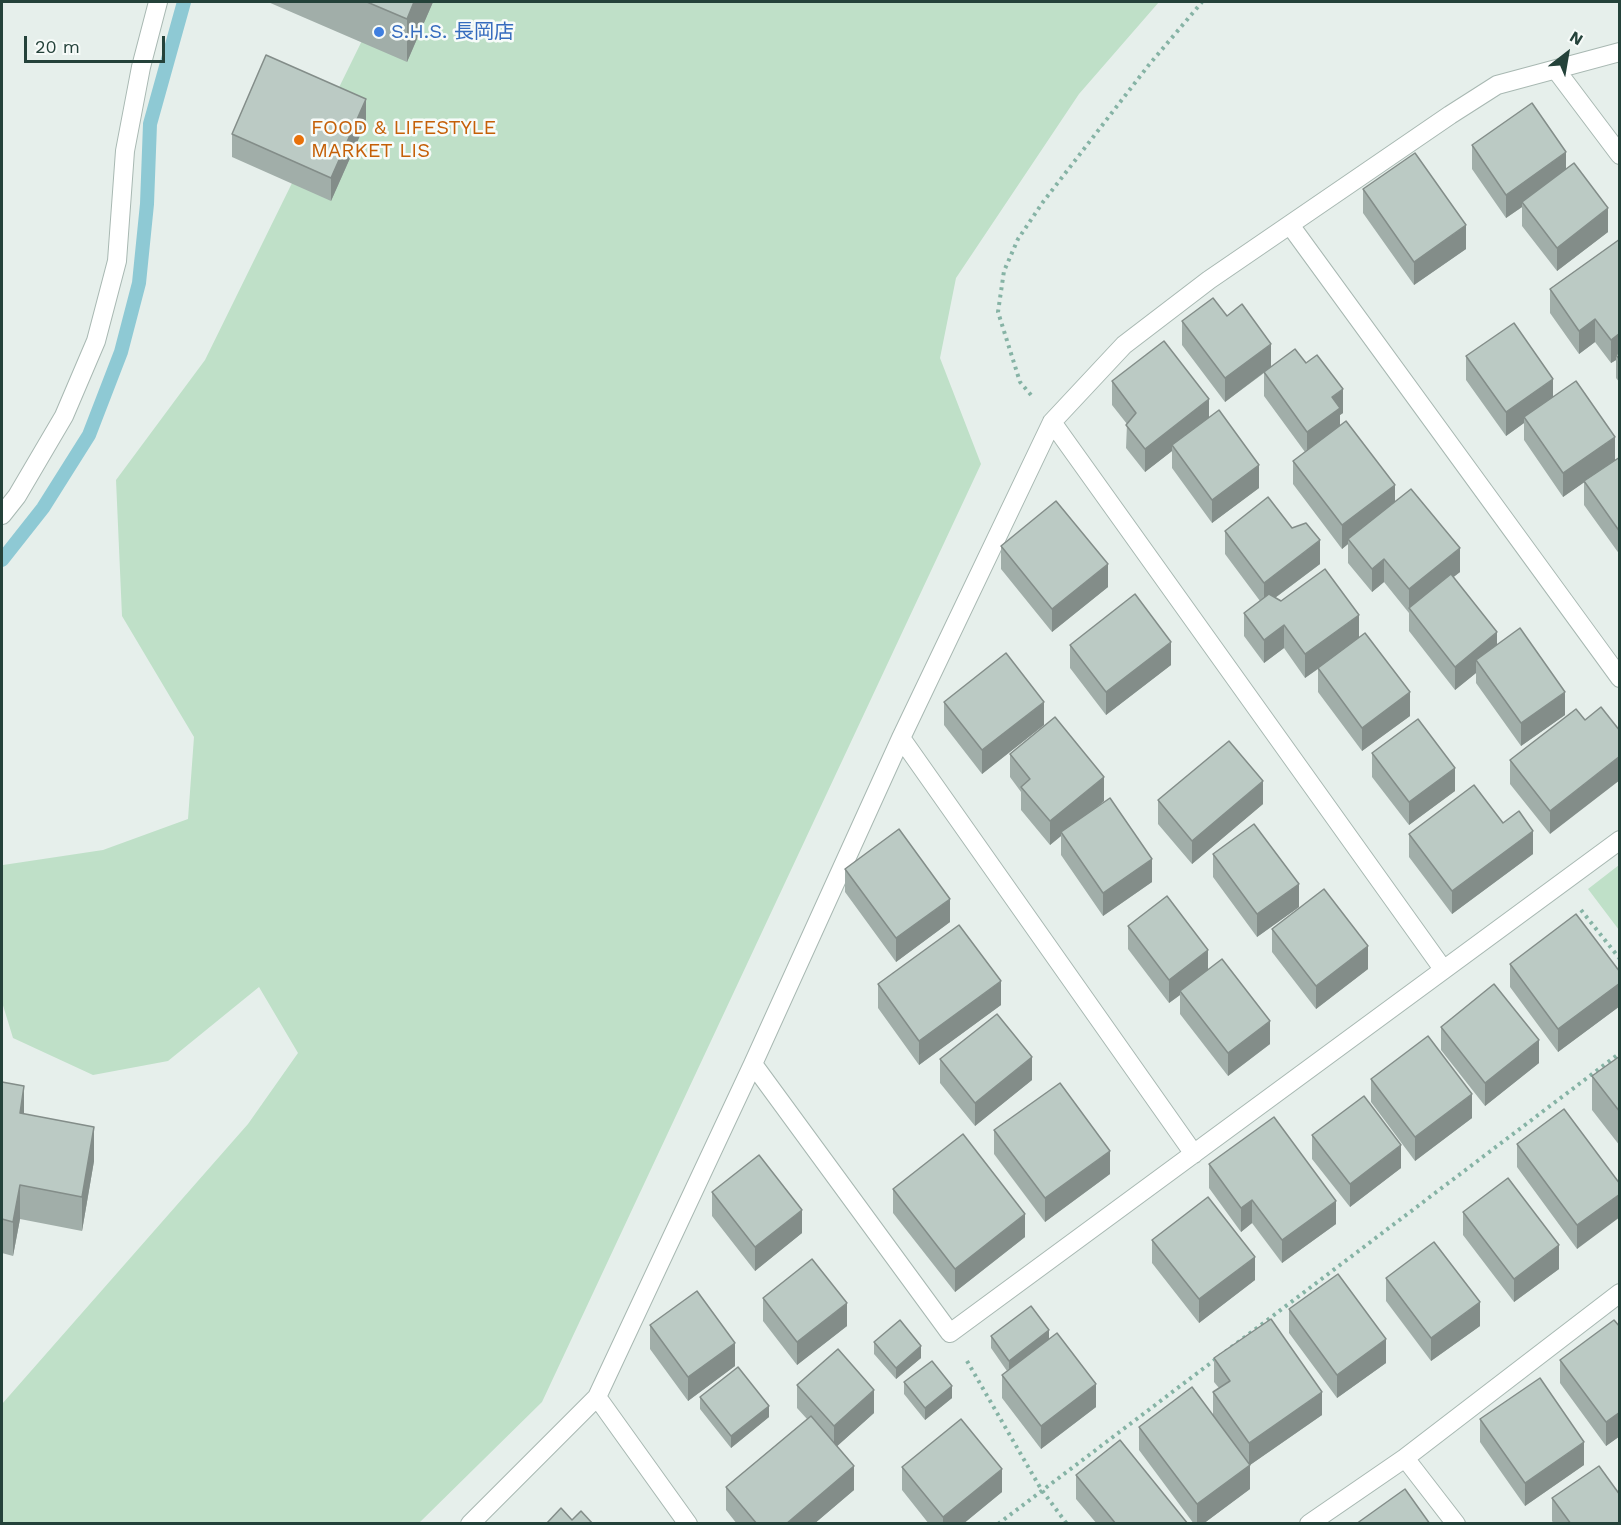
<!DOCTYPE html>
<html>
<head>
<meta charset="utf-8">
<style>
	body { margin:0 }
	#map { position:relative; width:1621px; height:1525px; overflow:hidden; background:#e6efeb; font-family:"Work Sans",sans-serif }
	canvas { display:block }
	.frame { position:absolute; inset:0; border:3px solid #24423a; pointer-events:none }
	.north { position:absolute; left:1537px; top:24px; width:60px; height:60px; -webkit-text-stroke:4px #f7fbf9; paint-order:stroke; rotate:31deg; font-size:16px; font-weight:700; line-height:24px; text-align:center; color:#24423a }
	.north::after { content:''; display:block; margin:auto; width:21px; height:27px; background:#24423a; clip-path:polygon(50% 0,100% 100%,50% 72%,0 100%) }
	.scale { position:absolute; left:24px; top:36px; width:141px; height:27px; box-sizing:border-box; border:3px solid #24423a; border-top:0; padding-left:8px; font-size:18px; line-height:21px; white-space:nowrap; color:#24423a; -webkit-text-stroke:4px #f7fbf9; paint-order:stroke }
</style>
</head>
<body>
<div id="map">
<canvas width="1621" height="1525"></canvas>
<div class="frame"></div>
<div class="north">N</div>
<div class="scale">20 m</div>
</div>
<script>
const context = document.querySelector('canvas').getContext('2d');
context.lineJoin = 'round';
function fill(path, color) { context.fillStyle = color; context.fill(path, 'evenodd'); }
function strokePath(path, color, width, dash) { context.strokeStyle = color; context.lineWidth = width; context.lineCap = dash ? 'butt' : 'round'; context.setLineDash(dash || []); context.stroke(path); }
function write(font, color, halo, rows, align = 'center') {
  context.font = font + ' "Work Sans","Noto Sans JP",sans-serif'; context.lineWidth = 5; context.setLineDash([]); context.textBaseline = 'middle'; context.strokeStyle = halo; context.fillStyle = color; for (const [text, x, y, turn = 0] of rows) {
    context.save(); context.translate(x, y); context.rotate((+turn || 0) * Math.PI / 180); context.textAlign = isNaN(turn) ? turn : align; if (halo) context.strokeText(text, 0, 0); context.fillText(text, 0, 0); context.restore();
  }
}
fill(new Path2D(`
	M381,2H1159L1079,94L956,278L940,358L981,464L542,1402L419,1523H2V1404L248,1124L298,1053L259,987L168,1061L93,1075L13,1038L2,1002V870L3,865L103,850L188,819L194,737L122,616L116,480L205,360Z
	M1619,865V930L1588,889Z`), '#bfe0c8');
strokePath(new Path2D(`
	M2,560L43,508L89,435L121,352L139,283L147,204L150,124L184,2`), '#8ec9d4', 14);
const lane = new Path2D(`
	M2,515L17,496L64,416L96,341L117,261L125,151L141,67L158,2`);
const street = new Path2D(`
	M1556,70L1620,155
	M1290,225L1620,678
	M1052,422L1443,969
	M901,738L1194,1154
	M753,1064L950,1333L1620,840
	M597,1397L688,1524
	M1405,1458L1456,1524
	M470,1524L597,1397L753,1064L901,738L1052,422L1124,345L1209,280L1450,115L1497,85L1620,52
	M1309,1524L1405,1458L1620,1293`);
strokePath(lane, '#a8b8b2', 20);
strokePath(street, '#a8b8b2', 20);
strokePath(new Path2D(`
	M1031,395L1020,382L998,312L1004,271L1018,239L1043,202L1148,66L1202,2
	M1581,910L1620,959
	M967,1361L1041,1489L1067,1524
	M998,1524L1620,1053`), '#86b3a5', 4, [3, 4.5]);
strokePath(lane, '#fff', 18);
strokePath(street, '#fff', 18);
fill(new Path2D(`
	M268,2H433L407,62Z
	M366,122L331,201L232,157V134Z
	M1472,145L1566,169L1608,232L1557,271L1522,226V207L1506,218L1472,169Z
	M1363,189L1466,249L1414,285L1363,213Z
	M1620,239V383L1616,378V360L1611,363L1595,342L1579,354L1550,313V289Z
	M1227,316L1271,367L1343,413L1340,415V425L1395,502L1460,572L1453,577L1497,644L1565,715L1521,746L1476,683V673L1455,690L1409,631V613L1384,582L1372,592L1348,563V544L1342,549L1293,484V461L1305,452L1264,396V373L1225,402L1182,345V321Z
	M1466,356L1553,397L1615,460L1620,457V555L1584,505V482L1563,497L1524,440V423L1506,436L1466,380Z
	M1112,381L1209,417L1259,488L1212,523L1172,468V451L1145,472L1126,448L1127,424L1112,405Z
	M1225,531L1320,564L1275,598L1359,637L1410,716L1362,751L1318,692V669L1305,678L1284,648L1264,663L1244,636V613L1260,601L1225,554Z
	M1001,546L1108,587L1052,632L1001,569Z
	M1070,645L1171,665L1106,715L1070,668Z
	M944,702L1044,725L982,774L944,725Z
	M1576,709L1550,834L1510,784V760Z
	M1372,753L1455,791L1409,825L1372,777Z
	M1010,754L1104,801L1098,806L1152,882L1103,916L1061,855V836L1050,845L1021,810V792L1010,777Z
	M1158,800L1263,804L1192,864L1158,824Z
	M1503,823L1533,854L1452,914L1409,857V834Z
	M1213,854L1299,907L1257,937L1213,877Z
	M845,869L950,922L896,962L845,892Z
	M1128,926L1208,969L1270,1044L1228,1076L1180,1014V995L1169,1003L1128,949Z
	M1272,929L1368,969L1316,1009L1272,952Z
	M1510,964L1620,972V1006L1558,1052L1510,987Z
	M878,984L1001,1005L919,1065L878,1008Z
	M1441,1027L1539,1063L1485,1106L1441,1050Z
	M1620,1056V1146L1592,1110V1076Z
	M940,1059L1032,1080L975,1126L940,1083Z
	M1371,1079L1472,1118L1415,1161L1371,1102Z
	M2,1082L24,1114L94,1161L82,1231L20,1219L13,1256L2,1253Z
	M994,1130L1110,1174L1045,1222L994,1154Z
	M1312,1135L1401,1168L1350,1207L1312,1159Z
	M1517,1144L1620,1184L1577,1249L1517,1167Z
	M1209,1164L1336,1224L1282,1263L1252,1223L1241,1232L1209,1188Z
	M893,1189L1025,1237L955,1292L893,1213Z
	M712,1192L802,1233L755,1271L712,1216Z
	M1463,1212L1559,1269L1514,1302L1463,1235Z
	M1152,1240L1255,1280L1199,1323L1152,1263Z
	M1386,1278L1480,1326L1431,1361L1386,1301Z
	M763,1298L847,1326L797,1365L763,1321Z
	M1289,1309L1386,1363L1337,1398L1289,1333Z
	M650,1325L735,1366L688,1401L650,1349Z
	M1620,1327V1436L1606,1446L1560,1383V1360Z
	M991,1336L1049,1339L1096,1407L1041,1449L1002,1398V1375L1007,1371L991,1348Z
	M874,1342L921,1358L896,1379L874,1354Z
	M1214,1358L1322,1415L1250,1465V1489L1203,1524H1194L1139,1450V1427L1225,1432L1213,1415V1392L1219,1388L1214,1382Z
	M904,1382L952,1398L925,1420L904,1394Z
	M797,1385L874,1413L837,1446L854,1490L814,1524H737L726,1510V1487L807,1419L797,1408Z
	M700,1397L769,1417L731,1448L700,1409Z
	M1480,1419L1584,1465L1525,1506L1480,1442Z
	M902,1467L1002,1492L963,1524H929L902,1490Z
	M1076,1475L1188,1524H1097L1076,1499Z
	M1552,1498L1620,1524H1554L1552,1521Z`), '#a1aea9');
fill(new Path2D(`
	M414,2H433L407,62V19Z
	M366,99V122L331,201V178Z
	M1566,152V175L1522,202V207L1506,218V195Z
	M1608,208V232L1557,271V248Z
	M1466,225V249L1414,285V262Z
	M1595,319V342L1579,354V331Z
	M1620,333V357L1616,355V360L1611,363V340Z
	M1271,344V367L1225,402V378Z
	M1553,379V402L1524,417V423L1506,436V412Z
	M1343,389V413L1340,415V431L1307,455V432L1332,397Z
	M1209,399V422L1172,445V451L1145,472V449Z
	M1615,437V461L1563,497V473Z
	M1259,465V488L1212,523V500Z
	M1395,485V508L1348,539V544L1342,549V525Z
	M1320,540V564L1264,606V583Z
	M1460,548V572L1411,611L1409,608V589Z
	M1384,559V582L1372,592V569Z
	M1108,564V587L1052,632V609Z
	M1359,615V639L1305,678V654Z
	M1284,625V648L1264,663V640Z
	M1497,632V656L1476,660V673L1455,690V667Z
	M1171,642V665L1106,715V692Z
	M1410,692V716L1362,751V728Z
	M1565,692V715L1521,746V723Z
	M1044,702V725L982,774V750Z
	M1620,756V780L1550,834V811Z
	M1455,768V791L1409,825V802Z
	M1104,777V801L1063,835L1061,832V836L1050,845V821Z
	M1263,781V804L1192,864V841Z
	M1533,831V854L1452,914V891Z
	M1152,859V882L1103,916V893Z
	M1299,884V907L1257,937V914Z
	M950,899V922L896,962V938Z
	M1368,946V969L1316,1009V986Z
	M1208,950V974L1180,991V995L1169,1003V980Z
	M1001,981V1005L919,1065V1041Z
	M1620,983V1006L1558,1052V1029Z
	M1270,1021V1044L1228,1076V1053Z
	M1539,1040V1063L1485,1106V1083Z
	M1032,1057V1080L975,1126V1103Z
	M24,1086V1120L20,1113Z
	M1472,1094V1118L1415,1161V1137Z
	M94,1127V1161L82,1231V1197Z
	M1401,1145V1168L1350,1207V1184Z
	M1110,1151V1174L1045,1222V1198Z
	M20,1185V1219L13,1256V1222Z
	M1620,1194V1217L1577,1249V1225Z
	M1252,1200V1223L1241,1232V1208Z
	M1336,1201V1224L1282,1263V1240Z
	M802,1210V1233L755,1271V1247Z
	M1025,1214V1237L955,1292V1269Z
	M1559,1245V1269L1514,1302V1279Z
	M1255,1257V1280L1199,1323V1299Z
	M1480,1302V1326L1431,1361V1338Z
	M847,1303V1326L797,1365V1342Z
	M1049,1330V1342L1009,1373V1361Z
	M1386,1339V1363L1337,1398V1375Z
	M735,1343V1366L688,1401V1377Z
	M921,1346V1358L896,1379V1368Z
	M1096,1384V1407L1041,1449V1426Z
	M952,1386V1398L925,1420V1408Z
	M874,1390V1413L834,1449V1426Z
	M1322,1392V1415L1250,1465V1489L1203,1524H1197V1504L1249,1466V1443Z
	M769,1406V1417L731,1448V1436Z
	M1620,1412V1436L1606,1446V1422Z
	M1584,1442V1465L1525,1506V1483Z
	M854,1466V1490L814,1524H786Z
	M1002,1469V1492L963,1524H943V1517Z`), '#838d89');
const building = new Path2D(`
	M367,2H414L407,19Z
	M266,55L366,99L331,178L232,134Z
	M1532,103L1566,152L1506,195L1472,145Z
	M1415,153L1466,225L1414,262L1363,189Z
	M1574,163L1608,208L1557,248L1522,202Z
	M1620,239V333L1611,340L1595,319L1579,331L1550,289Z
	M1213,298L1227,316L1242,304L1271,344L1225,378L1182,321Z
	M1514,323L1553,379L1506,412L1466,356Z
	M1164,341L1209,399L1145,449L1126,425L1136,413L1112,381Z
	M1295,349L1306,363L1317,355L1343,389L1332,397L1340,408L1307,432L1264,372Z
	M1620,352V360L1616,355Z
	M1576,381L1615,437L1563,473L1524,417Z
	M1219,410L1259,465L1212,500L1172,445Z
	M1346,421L1395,485L1342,525L1293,461Z
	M1620,457V532L1584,481Z
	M1411,489L1460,548L1409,589L1384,559L1372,569L1348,539Z
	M1268,497L1292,528L1306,523L1320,540L1264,583L1225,531Z
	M1056,501L1108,564L1052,609L1001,546Z
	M1325,569L1359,615L1305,654L1284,625L1264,640L1244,613L1269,594L1281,601Z
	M1451,574L1497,632L1455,667L1409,608Z
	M1135,594L1171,642L1106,692L1070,645Z
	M1520,628L1565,692L1521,723L1476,660Z
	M1365,633L1410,692L1362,728L1318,668Z
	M1006,653L1044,702L982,750L944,702Z
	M1601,707L1620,731V756L1550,811L1510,760L1576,709L1585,720Z
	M1055,717L1104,777L1050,821L1021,787L1030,779L1010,754Z
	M1418,719L1455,768L1409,802L1372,753Z
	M1229,741L1263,781L1192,841L1158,800Z
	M1474,785L1503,823L1519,811L1533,831L1452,891L1409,834Z
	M1110,798L1152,859L1103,893L1061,832Z
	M1254,824L1299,884L1257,914L1213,854Z
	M899,829L950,899L896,938L845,869Z
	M1324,889L1368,946L1316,986L1272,929Z
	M1167,896L1208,950L1169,980L1128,926Z
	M1576,914L1620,972V983L1558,1029L1510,964Z
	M959,925L1001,981L919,1041L878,984Z
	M1222,959L1270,1021L1228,1053L1180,991Z
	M1494,984L1539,1040L1485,1083L1441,1027Z
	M997,1014L1032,1057L975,1103L940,1059Z
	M1428,1036L1472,1094L1415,1137L1371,1079Z
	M1620,1056V1112L1592,1076Z
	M2,1082L24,1086L20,1113L94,1127L82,1197L20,1185L13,1222L2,1219Z
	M1060,1083L1110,1151L1045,1198L994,1130Z
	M1364,1096L1401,1145L1350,1184L1312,1135Z
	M1564,1109L1620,1184V1194L1577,1225L1517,1144Z
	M1274,1117L1336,1201L1282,1240L1252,1200L1241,1208L1209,1164Z
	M963,1134L1025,1214L955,1269L893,1189Z
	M759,1155L802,1210L755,1247L712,1192Z
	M1508,1178L1559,1245L1514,1279L1463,1212Z
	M1208,1197L1255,1257L1199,1299L1152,1240Z
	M1434,1242L1480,1302L1431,1338L1386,1278Z
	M812,1259L847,1303L797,1342L763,1298Z
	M1338,1274L1386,1339L1337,1375L1289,1309Z
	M697,1291L735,1343L688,1377L650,1325Z
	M1031,1306L1049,1330L1009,1361L991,1336Z
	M1271,1319L1322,1392L1249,1443L1213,1392L1230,1381L1214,1358Z
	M900,1320L921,1346L896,1368L874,1342Z
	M1614,1320L1620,1327V1412L1606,1422L1560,1360Z
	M1057,1333L1096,1384L1041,1426L1002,1375Z
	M838,1349L874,1390L834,1426L797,1385Z
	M932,1361L952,1386L925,1408L904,1382Z
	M738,1367L769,1406L731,1436L700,1397Z
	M1540,1378L1584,1442L1525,1483L1480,1419Z
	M1192,1387L1250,1465L1197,1504L1139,1427Z
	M811,1416L854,1466L786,1524H757L726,1487Z
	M961,1419L1002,1469L943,1517L902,1467Z
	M1120,1440L1188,1524H1116L1076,1475Z
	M1599,1466L1620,1495V1524H1571L1552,1498Z
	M1405,1489L1430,1524H1356Z
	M561,1508L572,1520L581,1511L593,1524H546Z`);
fill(building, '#bbcac4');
strokePath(building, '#838d89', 1.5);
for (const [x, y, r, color] of [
	[379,32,6,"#3f7fe0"],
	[299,140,6,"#e8710a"]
]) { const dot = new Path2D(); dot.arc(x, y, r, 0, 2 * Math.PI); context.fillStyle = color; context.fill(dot); strokePath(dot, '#f7fbf9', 2); }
write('20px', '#366cbe', '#f7fbf9', [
	["S.H.S. 長岡店",391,32]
], 'left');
write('20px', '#c56008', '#f7fbf9', [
	["FOOD & LIFESTYLE",311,128],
	["MARKET LIS",311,151]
], 'left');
</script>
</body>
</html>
